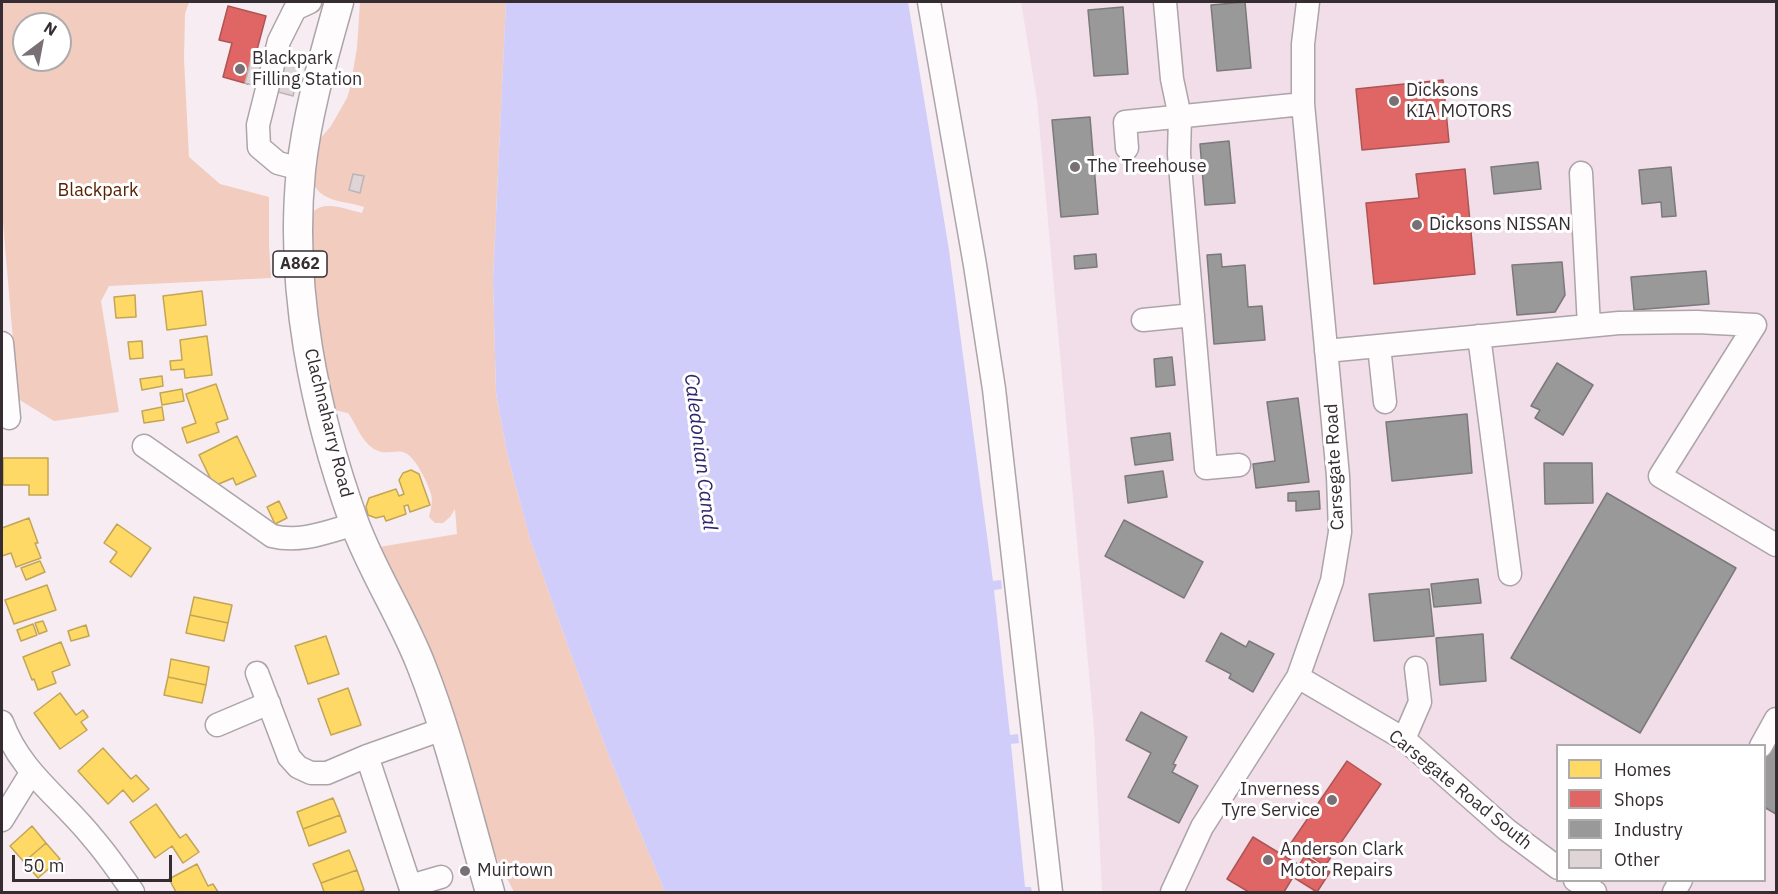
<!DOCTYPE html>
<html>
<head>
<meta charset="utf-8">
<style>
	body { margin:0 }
	#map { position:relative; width:1778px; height:894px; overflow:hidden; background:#f7ecf2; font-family:"IBM Plex Sans",sans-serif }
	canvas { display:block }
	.frame { position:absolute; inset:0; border:3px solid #352d31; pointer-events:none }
	.legend { position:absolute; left:1556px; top:744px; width:210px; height:138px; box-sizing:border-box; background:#fff; border:2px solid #aeabad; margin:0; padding:8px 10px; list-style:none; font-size:18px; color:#352d31 }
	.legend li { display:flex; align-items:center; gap:12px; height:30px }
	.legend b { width:30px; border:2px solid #aeabad }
	.north { position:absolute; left:12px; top:12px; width:60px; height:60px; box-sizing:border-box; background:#fff; border:2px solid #aeabad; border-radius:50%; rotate:32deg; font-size:16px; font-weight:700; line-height:24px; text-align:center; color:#352d31 }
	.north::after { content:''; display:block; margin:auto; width:21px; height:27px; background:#797075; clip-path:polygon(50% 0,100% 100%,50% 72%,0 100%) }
	.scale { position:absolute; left:12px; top:855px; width:160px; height:27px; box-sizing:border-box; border:3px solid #352d31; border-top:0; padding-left:8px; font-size:18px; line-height:21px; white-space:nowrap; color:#352d31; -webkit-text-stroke:4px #fff; paint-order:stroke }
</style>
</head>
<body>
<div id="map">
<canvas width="1778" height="894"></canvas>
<div class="frame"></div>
<ul class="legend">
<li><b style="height:16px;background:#ffd966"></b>Homes</li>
<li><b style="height:16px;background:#e06666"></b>Shops</li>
<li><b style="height:16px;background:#999"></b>Industry</li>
<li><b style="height:16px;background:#dfd5d7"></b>Other</li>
</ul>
<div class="north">N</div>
<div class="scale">50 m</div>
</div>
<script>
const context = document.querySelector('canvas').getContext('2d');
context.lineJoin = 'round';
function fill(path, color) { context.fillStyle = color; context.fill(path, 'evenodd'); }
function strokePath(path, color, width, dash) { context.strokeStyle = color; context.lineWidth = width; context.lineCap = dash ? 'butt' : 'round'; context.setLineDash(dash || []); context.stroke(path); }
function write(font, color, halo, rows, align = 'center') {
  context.font = font + ' "IBM Plex Sans",sans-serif'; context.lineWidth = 6; context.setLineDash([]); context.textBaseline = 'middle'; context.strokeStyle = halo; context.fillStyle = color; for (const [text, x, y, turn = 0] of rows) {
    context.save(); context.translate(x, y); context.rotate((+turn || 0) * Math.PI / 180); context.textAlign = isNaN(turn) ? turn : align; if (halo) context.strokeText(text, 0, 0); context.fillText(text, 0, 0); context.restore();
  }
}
fill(new Path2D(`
	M1021,2H1776V892H1102L1094,729L1037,100ZM1558,746H1764V880H1558Z`), '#f2dee8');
fill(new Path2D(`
	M2,2H189L185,14L184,59L189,157L220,184L269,197V244L271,278L109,286L101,301L119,412L54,421L18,399L2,211ZM24,24H60V60H24Z
	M360,2H506L493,279L496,393L507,453L530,539L569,649L612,764L665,892H514L491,847L448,698L425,635L379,547L457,534L455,509L450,517L443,523H435L429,517C431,509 433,502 431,494C428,483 414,454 403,452C394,450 385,455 376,450C361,442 357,425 348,413L335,410L319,334L311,247L312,213C324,199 347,210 362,213L364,207C347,201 322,203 313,183L319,140L331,126L347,98L350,88L357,48Z`), '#f1ccbf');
fill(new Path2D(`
	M506,2H908L949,250L993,581L1001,580L1002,589L994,590L1010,735L1018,734L1019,743L1011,744L1025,887H1031L1032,892H665L612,764L569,649L530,539L507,453L496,393L493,279Z`), '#d0cdfa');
const homes = new Path2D(`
	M202,291L206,325L167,330L163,296Z
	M135,295L136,317L116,318L114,297Z
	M207,336L212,375L185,378L184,369L171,370L170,361L182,360L180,340Z
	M142,341L143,358L130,359L128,342Z
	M162,376L163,386L142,390L140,379Z
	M216,384L228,419L216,423L219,432L187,443L182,428L196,423L186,394Z
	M182,389L184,401L162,405L160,393Z
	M162,407L164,420L144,423L142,411Z
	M237,436L256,476L236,485L233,478L214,486L199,455Z
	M3,458H48V495H29V485H3Z
	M411,470L419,474L430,505L410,512L408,505L404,506L406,514L386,521L384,516L376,518L368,515L366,507L369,498L396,489L399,496L404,494L399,480L403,473Z
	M279,501L287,518L275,524L267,507Z
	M29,518L38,543H35L41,558L16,567L11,553L2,556V528Z
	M117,524L151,548L131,577L110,562L117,552L104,543Z
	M40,561L45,572L26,580L21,568Z
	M47,585L56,610L14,624L5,600Z
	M194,597L232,605L228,623L190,615Z
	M190,615L228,623L224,641L186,633Z
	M43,621L47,631L39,634L35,623Z
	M33,624L37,635L21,641L17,630Z
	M86,625L89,636L71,641L68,631Z
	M326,636L339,674L308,684L295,646Z
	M61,642L70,665L52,672L56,683L38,690L34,679L32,680L23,657Z
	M171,659L209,667L206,685L168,677Z
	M168,677L206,685L202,703L164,695Z
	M348,688L361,725L331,735L318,699Z
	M60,693L76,715L83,710L88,717L81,722L87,730L60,749L34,713Z
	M103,748L131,779L136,775L149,789L133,802L123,790L108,804L78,771Z
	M333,798L340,815L303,829L297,812Z
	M156,804L180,838L186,834L199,852L183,863L172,846L155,858L130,822Z
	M340,815L346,832L309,846L303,829Z
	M32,826L46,843L24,862L10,846Z
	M46,843L60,859L38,878L24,862Z
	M349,850L357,870L321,883L313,864Z
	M197,864L208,886L213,884L218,892H176L169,879Z
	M357,870L364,890L358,892H324L321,883Z`);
fill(homes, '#ffd966');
strokePath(homes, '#c2a556', 1.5);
const shops = new Path2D(`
	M228,6L266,16L248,84L223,77L232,43L219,40Z
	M1443,80L1449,142L1362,150L1356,89Z
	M1465,169L1475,274L1374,284L1366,203L1419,198L1416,174Z
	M1347,761L1381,784L1325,866L1291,843Z
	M1253,837L1299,865L1305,856L1330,872L1317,892L1293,877L1284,892H1249L1227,879Z`);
fill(shops, '#e06666');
strokePath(shops, '#ad5556', 1.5);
const industry = new Path2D(`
	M1245,2L1251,68L1217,71L1211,5Z
	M1123,7L1128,74L1094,76L1088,10Z
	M1090,117L1098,214L1061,217L1052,120Z
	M1229,141L1235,203L1205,205L1200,144Z
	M1538,162L1541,189L1494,194L1491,167Z
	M1671,167L1676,216L1662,217L1661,202L1642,204L1639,170Z
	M1096,254L1097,267L1075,269L1074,256Z
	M1221,254L1222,267L1245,265L1248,307L1262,306L1265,340L1214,344L1207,255Z
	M1562,262L1565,295L1555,312L1517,315L1512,265Z
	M1706,271L1709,304L1634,310L1631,277Z
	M1172,357L1175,385L1156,387L1154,359Z
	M1557,363L1593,385L1563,435L1535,418L1540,410L1531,406Z
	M1298,398L1309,482L1256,488L1253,464L1275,461L1267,402Z
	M1467,414L1472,473L1392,481L1386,422Z
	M1170,433L1173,460L1135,465L1131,438Z
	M1544,463H1592L1593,503L1545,504Z
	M1163,471L1167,497L1128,503L1125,476Z
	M1319,491L1320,509L1296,511V501H1288V493Z
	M1607,493L1736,568L1640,733L1511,658Z
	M1124,520L1203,562L1184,598L1105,556Z
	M1478,579L1481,603L1434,607L1431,584Z
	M1429,589L1434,636L1374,641L1369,594Z
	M1221,633L1246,647L1249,641L1274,654L1253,692L1229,678L1231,674L1206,661Z
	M1483,634L1486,681L1440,685L1436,638Z
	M1141,712L1187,737L1173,764L1176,765L1172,772L1198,786L1179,823L1128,797L1151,753L1126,740Z
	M1776,735V814L1764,807V755Z`);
fill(industry, '#999');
strokePath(industry, '#7b797a', 1.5);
const building = new Path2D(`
	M253,51L301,64L293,96L245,83Z
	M353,174L364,176L360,193L349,190Z`);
fill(building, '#dfd5d7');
strokePath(building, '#bdb4b7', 1.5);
const minor = new Path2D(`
	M929,2L975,265L994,389L1051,892
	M1165,2L1172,79L1180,117L1179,154L1206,468L1239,465
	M1127,148L1125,122L1303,104
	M301,169L278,163L259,147L258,125L279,41L295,9L310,2
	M1581,173L1589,326
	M1143,320L1193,315
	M1479,336L1510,574
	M2,343L9,418
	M1379,346L1385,402
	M1326,351L1619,323L1697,322L1755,325L1660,476L1776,545
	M144,446L272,536C301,543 327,532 355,524
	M257,673L289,757L298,767L311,773H327L367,756L443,729
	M1298,677L1404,739L1507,830L1558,868
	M2,722C21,773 60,797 92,837C107,854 120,873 133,892
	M217,725L269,703
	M1404,739L1420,702L1416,668
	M1761,746L1776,719
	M367,756L412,892
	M2,820L31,773
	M1575,880L1595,892
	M410,886L441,877
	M1172,892L1202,827L1298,677L1332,581L1340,532L1338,476L1303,104V44L1308,2
	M1674,892L1681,880`);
const major = new Path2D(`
	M339,2C324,56 307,113 301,170C289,287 314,411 354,522C372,571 402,616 421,665C450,738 468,817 490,892`);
strokePath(minor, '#aca4a8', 25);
strokePath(major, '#aca4a8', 31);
strokePath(minor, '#fefcfd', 22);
strokePath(major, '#fefcfd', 28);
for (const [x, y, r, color] of [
	[240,69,6,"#797075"],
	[1394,101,6,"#797075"],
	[1075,167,6,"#797075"],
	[1417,225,6,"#797075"],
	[1332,800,6,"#797075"],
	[1268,860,6,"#797075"],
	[465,871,6,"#797075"]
]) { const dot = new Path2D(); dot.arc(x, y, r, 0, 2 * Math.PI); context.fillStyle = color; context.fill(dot); strokePath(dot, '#fff', 2); }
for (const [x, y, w] of [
	[300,264,54]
]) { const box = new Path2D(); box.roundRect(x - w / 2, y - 13, w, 26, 4.5); context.fillStyle = '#fff'; context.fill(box); strokePath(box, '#352d31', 1.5); }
write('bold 16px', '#352d31', null, [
	["A862",300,264]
]);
write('18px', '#352d31', '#fff', [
	["Blackpark",252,59],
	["Filling Station",252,80],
	["Dicksons",1406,91],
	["KIA MOTORS",1406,112],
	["The Treehouse",1087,167],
	["Dicksons NISSAN",1429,225],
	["Inverness",1320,790,"right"],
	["Tyre Service",1320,811,"right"],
	["Anderson Clark",1280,850],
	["Motor Repairs",1280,871],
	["Muirtown",477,871]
], 'left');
write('18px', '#582000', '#fff', [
	["Blackpark",98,191]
]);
write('18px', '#352d31', '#fff', [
	["Clachnaharry Road",328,423,76],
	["Carsegate Road",1335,467,-93],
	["Carsegate Road South",1460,790,39]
]);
write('italic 20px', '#30266c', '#fff', [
	["Caledonian Canal",700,452,83]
]);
</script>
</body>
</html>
